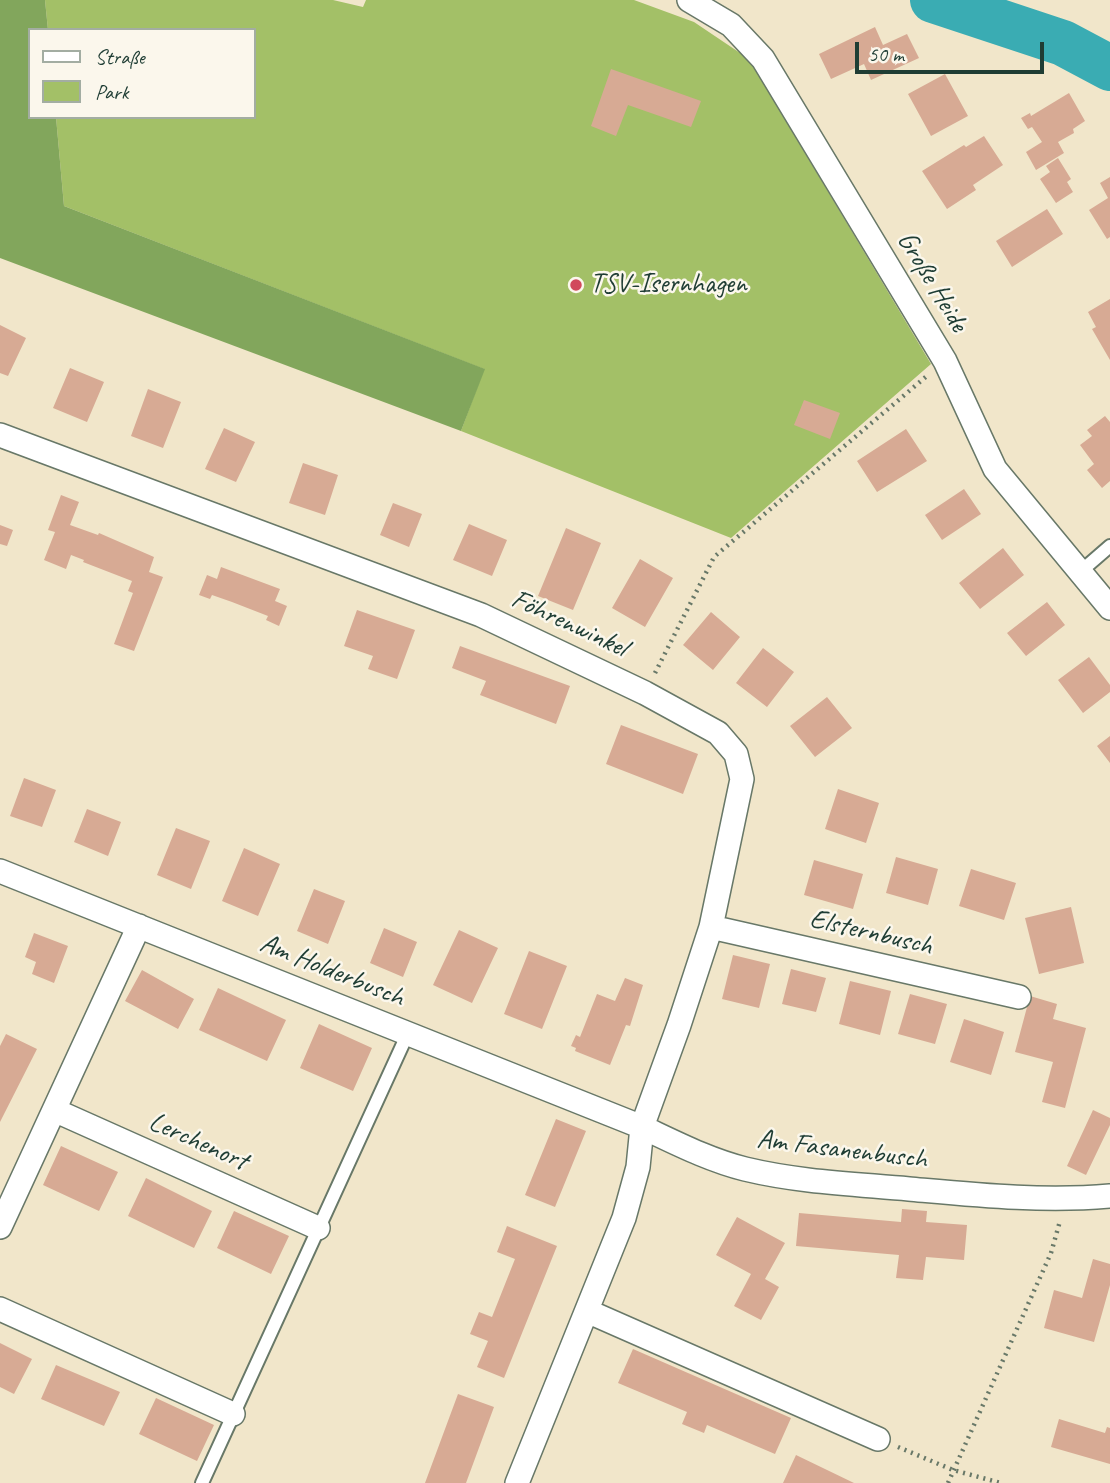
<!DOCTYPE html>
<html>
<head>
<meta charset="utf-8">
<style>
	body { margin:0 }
	#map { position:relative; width:1110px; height:1483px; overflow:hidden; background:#f1e6ca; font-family:Caveat,sans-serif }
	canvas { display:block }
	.legend { position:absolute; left:28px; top:28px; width:228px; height:91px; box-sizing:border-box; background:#fbf7ec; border:2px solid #a3ada2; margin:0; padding:9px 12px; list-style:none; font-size:21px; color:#1f3d34 }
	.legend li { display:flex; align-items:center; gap:14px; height:35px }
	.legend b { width:35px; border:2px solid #a3ada2 }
	.scale { position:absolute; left:855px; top:42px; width:189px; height:32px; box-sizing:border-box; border:4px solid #1f3d34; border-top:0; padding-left:9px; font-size:21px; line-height:24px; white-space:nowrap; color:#1f3d34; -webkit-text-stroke:5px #fbf7ec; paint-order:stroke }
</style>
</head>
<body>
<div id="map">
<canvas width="1110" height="1483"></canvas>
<ul class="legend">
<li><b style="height:9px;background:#fff"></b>Straße</li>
<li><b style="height:19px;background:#a3c067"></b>Park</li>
</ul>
<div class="scale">50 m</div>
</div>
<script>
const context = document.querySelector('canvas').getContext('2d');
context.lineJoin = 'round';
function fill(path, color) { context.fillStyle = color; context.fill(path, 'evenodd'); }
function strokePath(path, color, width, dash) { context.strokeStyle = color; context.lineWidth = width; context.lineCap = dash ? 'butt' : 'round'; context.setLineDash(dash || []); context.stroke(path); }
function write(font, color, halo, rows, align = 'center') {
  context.font = font + ' Caveat,sans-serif'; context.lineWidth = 5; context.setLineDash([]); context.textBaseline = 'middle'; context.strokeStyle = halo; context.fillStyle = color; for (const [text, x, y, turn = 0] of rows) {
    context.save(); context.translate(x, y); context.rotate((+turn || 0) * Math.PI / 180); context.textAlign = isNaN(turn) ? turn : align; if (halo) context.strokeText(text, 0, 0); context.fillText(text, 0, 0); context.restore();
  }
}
fill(new Path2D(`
	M45,0H333L363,7L366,0H634L694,22L749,59L931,364L731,538L461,431L484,369L64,206L56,117H254V30H48Z`), '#a3c067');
fill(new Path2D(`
	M0,0H45L48,30H30V117H56L64,206L485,369L461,431L0,258Z`), '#82a65c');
strokePath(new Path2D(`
	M933,0L1063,43L1110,68`), '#3aacb3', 46);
fill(new Path2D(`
	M875,27L883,45L907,34L919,58L871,80L864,64L831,79L819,54Z
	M611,69L701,101L691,127L628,105L616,136L591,126Z
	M945,74L968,116L931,136L908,94Z
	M1069,93L1085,121L1073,129L1074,133L1058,142L1064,153L1036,170L1026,152L1042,142L1032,127L1028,129L1021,118L1030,113L1031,116Z
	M984,136L1003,165L973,185L976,190L947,209L922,171L964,145L966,147Z
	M1058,158L1071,179L1067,182L1073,192L1056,203L1040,179L1050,172L1046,166Z
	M1110,177V237L1107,239L1089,210L1108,198L1100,183Z
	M1047,209L1063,234L1012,267L996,241Z
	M1110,299V360L1092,329L1096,327L1088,312Z
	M0,325L26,338L8,376L0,373Z
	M70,368L104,382L87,422L53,408Z
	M148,389L181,402L163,448L131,436Z
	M804,400L840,413L830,439L794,425Z
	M1105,416L1110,422V481L1102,488L1087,470L1094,464L1080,445L1092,436L1087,430Z
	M224,428L255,442L236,482L205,469Z
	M906,429L927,461L877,492L857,461Z
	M303,463L338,475L325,515L289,503Z
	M964,489L981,514L942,540L925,515Z
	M61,495L79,502L70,525L98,535L99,533L154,557L149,572L163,577L134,651L114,644L133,593L128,591L132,581L83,562L84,560L71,555L66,569L44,560L55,532L48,530Z
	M393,503L422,514L409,547L380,535Z
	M469,524L507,540L492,576L453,560Z
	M0,525L13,530L7,546L0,544Z
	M566,528L601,543L573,610L538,596Z
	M1003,548L1024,575L980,609L959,583Z
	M640,559L673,578L645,627L612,608Z
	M221,567L280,589L275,601L287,606L279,626L266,620L268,616L232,602L212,595L210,599L199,595L207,575L217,579Z
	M1047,602L1065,625L1026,656L1007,633Z
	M357,610L415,630L397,679L368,669L373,656L344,646Z
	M711,612L740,637L713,670L683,645Z
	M460,646L570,686L556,724L480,695L486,681L452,668Z
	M763,648L794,672L767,707L736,683Z
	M1089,657L1110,685V692L1083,713L1058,680Z
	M827,697L852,728L815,757L790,726Z
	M621,725L698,754L683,794L606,764Z
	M1110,736V763L1097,746Z
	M24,778L56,790L42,827L10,816Z
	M838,789L879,803L866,843L825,829Z
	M87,809L121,822L108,856L74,842Z
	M176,828L210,841L191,889L157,875Z
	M244,848L280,864L258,916L222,901Z
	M896,857L938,869L928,905L886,893Z
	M814,860L863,874L853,909L804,895Z
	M971,869L1016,883L1004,920L959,906Z
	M314,889L345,901L328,944L297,931Z
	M1071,907L1084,963L1039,974L1025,918Z
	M384,928L417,942L403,977L370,963Z
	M459,930L498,948L472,1003L433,985Z
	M34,933L68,946L54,983L32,974L36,962L25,957Z
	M529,951L567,966L542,1029L504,1014Z
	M733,955L770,964L759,1008L722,999Z
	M791,969L826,978L816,1012L782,1004Z
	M142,970L194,999L178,1029L125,1001Z
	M625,978L643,985L630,1026L626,1025L610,1065L575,1051L576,1048L571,1046L576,1035L580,1037L597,994L615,1001Z
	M850,981L891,991L880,1035L839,1024Z
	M218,988L286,1020L267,1061L199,1030Z
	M910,994L947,1004L935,1044L898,1034Z
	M1030,996L1057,1004L1053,1019L1086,1028L1065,1108L1042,1102L1053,1062L1015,1052Z
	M964,1019L1004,1032L991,1075L950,1062Z
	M319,1024L372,1048L353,1091L300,1068Z
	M6,1034L37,1049L0,1122V1046Z
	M1093,1110L1110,1118V1125L1086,1175L1067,1166Z
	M556,1119L586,1131L555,1207L525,1195Z
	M61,1146L118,1172L99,1211L43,1185Z
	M146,1178L212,1211L194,1248L128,1216Z
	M902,1209L927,1211L926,1222L967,1225L964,1260L926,1257L923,1280L896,1278L899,1255L796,1246L799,1213L901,1222Z
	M234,1211L289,1236L271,1274L217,1248Z
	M737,1217L785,1243L765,1279L779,1287L761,1320L734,1306L751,1274L716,1255Z
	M507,1226L557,1246L504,1378L477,1367L488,1341L470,1334L479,1312L492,1317L515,1259L497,1252Z
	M1093,1259L1110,1264V1285L1094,1342L1044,1328L1054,1290L1082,1298Z
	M0,1343L32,1359L14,1394L0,1387Z
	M633,1349L791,1418L775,1454L707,1425L704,1433L682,1424L687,1412L618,1383Z
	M56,1365L120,1392L104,1426L41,1399Z
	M458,1394L494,1407L466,1483H425Z
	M156,1398L214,1425L197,1461L139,1434Z
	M1059,1419L1105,1433L1107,1427L1110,1428V1464L1051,1447Z
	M796,1455L854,1483H783Z`), '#d7aa94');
const service = new Path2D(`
	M1080,572L1110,546
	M202,1483L408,1033`);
const minor = new Path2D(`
	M689,0L731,25L763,59L945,361L995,469L1110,608
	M0,435L481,615L645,693L718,733L736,754L742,779L711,927L679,1025L642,1127L638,1167L624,1218L517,1483
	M0,871L642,1127C676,1143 709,1160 745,1169C799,1182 854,1184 909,1189C976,1195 1043,1202 1110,1196
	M711,927L1019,997
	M54,1110L318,1228
	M0,1227L139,926
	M0,1309L233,1414
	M587,1311L878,1439`);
strokePath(service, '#687868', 16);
strokePath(minor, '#687868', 26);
strokePath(new Path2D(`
	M655,673L714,557L928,375
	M898,1447L953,1470L1001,1483
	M948,1483L1051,1253L1060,1221`), '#687868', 4.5, [2, 5]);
strokePath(service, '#fff', 12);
strokePath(minor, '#fff', 23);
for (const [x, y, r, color] of [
	[576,285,7,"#d1495b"]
]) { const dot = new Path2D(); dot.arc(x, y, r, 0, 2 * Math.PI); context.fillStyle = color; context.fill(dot); strokePath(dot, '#fbf7ec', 2.5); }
write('28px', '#1f3d34', '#fbf7ec', [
	["Große Heide",932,282,59],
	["Föhrenwinkel",569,624,25],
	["Elsternbusch",871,933,13],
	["Am Holderbusch",332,971,22],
	["Lerchenort",198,1142,24],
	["Am Fasanenbusch",842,1150,7]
]);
write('28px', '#1f3d34', '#fbf7ec', [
	["TSV-Isernhagen",590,285]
], 'left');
</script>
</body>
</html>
